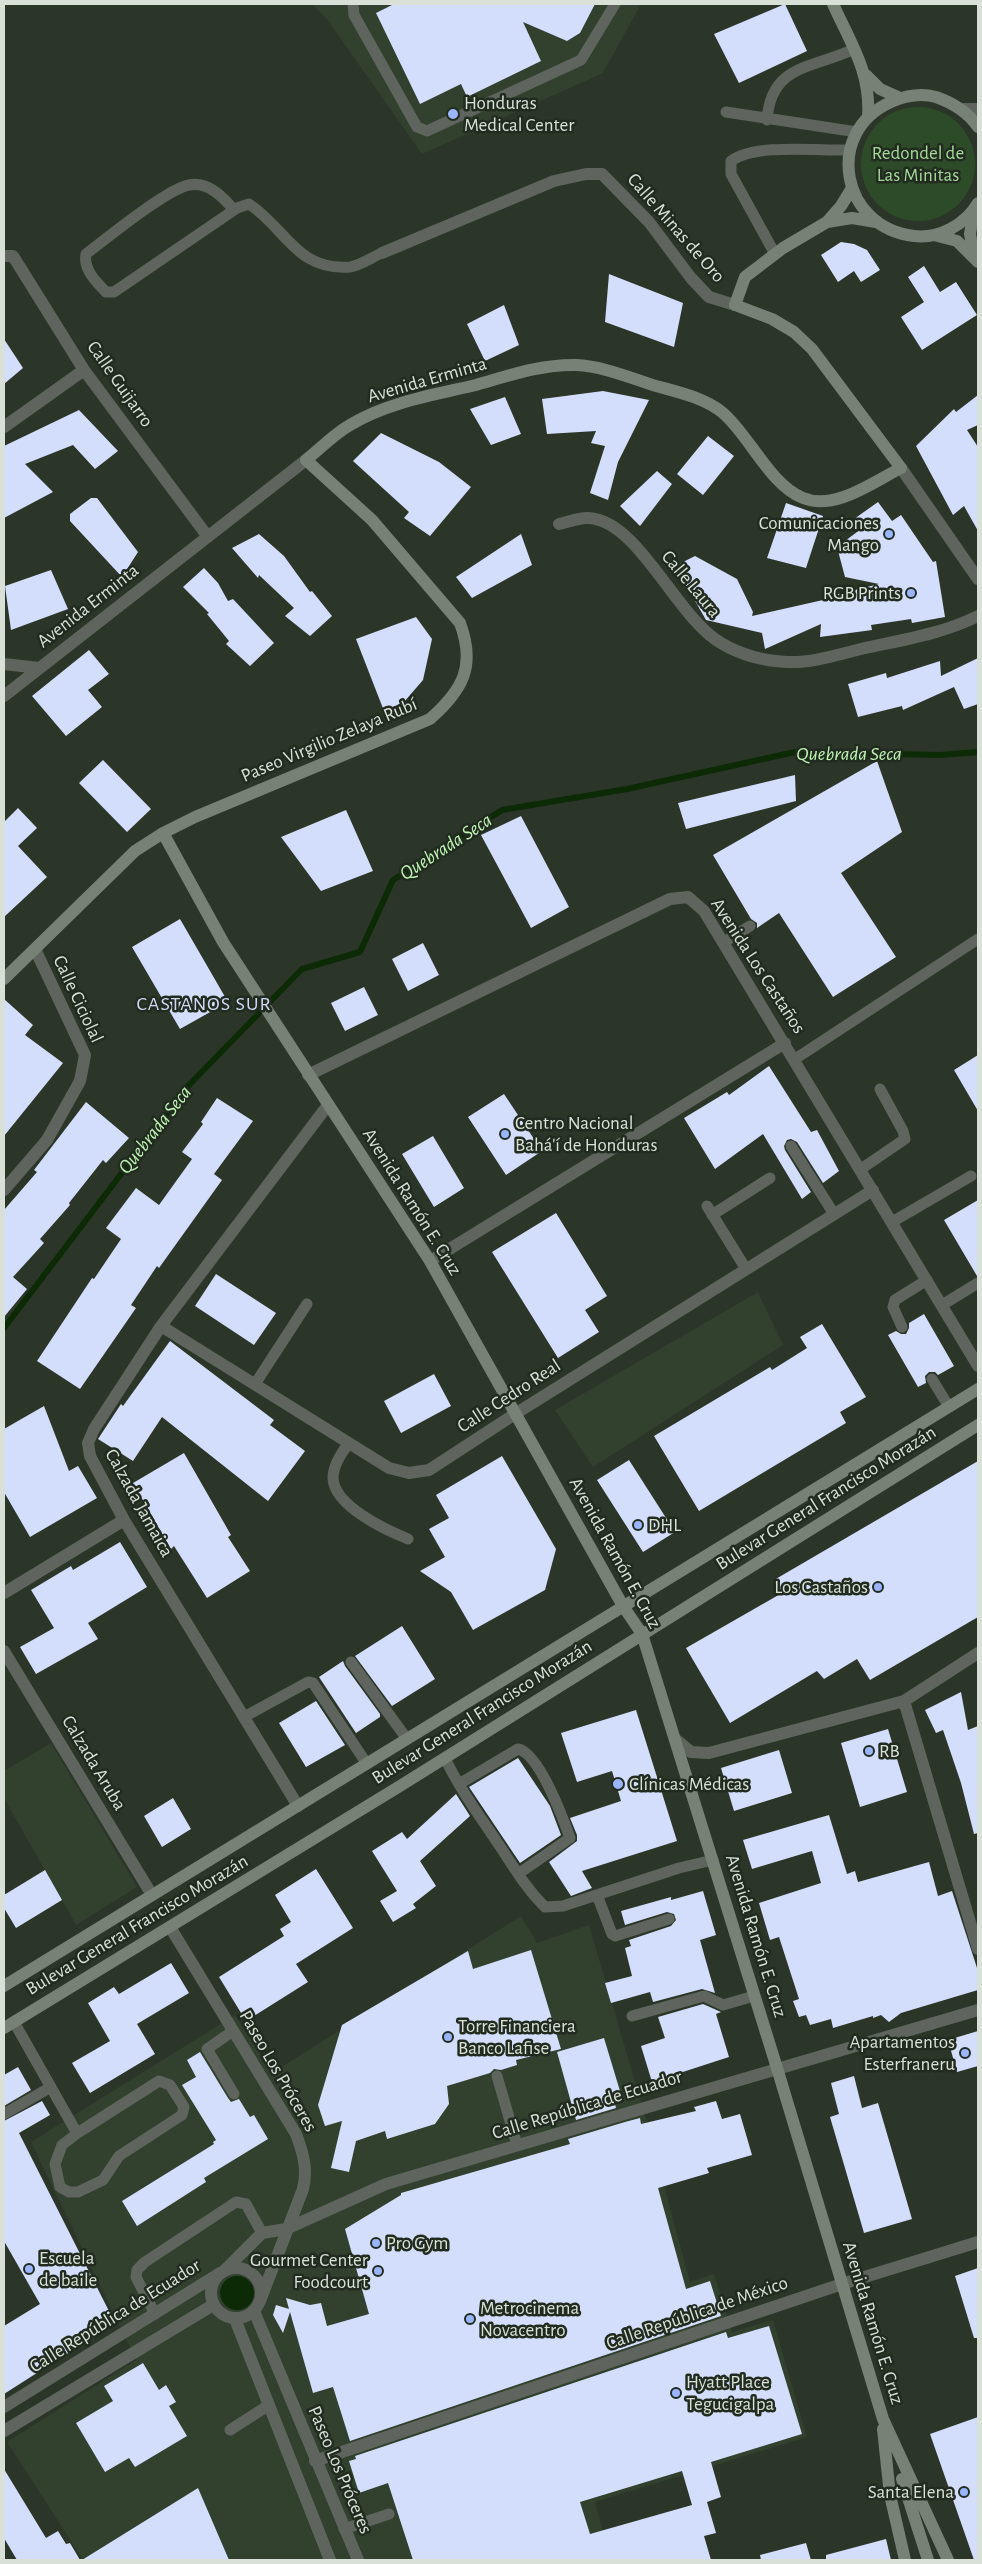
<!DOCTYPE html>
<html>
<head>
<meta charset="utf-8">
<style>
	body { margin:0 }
	#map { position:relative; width:982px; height:2564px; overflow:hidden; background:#2b3629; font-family:"Alegreya Sans",sans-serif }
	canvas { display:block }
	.frame { position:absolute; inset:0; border:5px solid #d9e0d8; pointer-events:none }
</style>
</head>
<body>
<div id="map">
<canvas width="982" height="2564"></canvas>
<div class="frame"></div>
</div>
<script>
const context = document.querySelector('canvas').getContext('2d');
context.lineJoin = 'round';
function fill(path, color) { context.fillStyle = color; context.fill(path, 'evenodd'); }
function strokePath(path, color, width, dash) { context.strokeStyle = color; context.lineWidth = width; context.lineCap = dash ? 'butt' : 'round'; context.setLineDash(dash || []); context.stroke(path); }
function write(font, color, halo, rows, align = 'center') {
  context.font = font + ' "Alegreya Sans",sans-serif'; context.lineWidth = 5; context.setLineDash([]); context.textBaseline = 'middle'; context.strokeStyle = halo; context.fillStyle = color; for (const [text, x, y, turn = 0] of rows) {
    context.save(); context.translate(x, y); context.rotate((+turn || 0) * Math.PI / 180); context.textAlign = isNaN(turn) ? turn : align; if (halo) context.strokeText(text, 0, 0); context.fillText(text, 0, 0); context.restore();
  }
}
fill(new Path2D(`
	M312,4H641L603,73L422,154L326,18Z
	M758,1292L783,1345L593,1467L555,1410Z
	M51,1743L137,1887L76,1925L4,1798V1771Z
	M521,1916L537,1943L589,1925L646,2119L690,2282L714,2274L732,2332L773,2320L807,2437L595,2502L610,2560H78L82,2558L7,2442L136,2360L31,2142L235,2015L272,2073Z`), '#31412e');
fill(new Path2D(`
	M861 164a57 57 0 1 1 114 0a57 57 0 1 1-114 0Z`), '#2e4b29');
fill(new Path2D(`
	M220 2293a17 17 0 1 1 34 0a17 17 0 1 1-34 0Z`), '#0c2a06');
strokePath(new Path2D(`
	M4,1328L188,1086L302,969L360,952L393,880L502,810L627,789L795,752L940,755L978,752`), '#0c2a06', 6);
fill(new Path2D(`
	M394,4H595L580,33L567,41L523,22L541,61L467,97L461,84L420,104L376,13Z
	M785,4L807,51L739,83L714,34Z
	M841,242L854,244L867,250L880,270L861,282L854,271L838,282L821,255Z
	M924,266L940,292L956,282L977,315L922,350L901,317L924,302L908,277Z
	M609,274L683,303L674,347L605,322Z
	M504,305L519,345L485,361L467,324Z
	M4,339L23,368L4,384Z
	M603,391L649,400L618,462L608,500L590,493L605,446L591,443L596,431L547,434L542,399Z
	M978,395V425L967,430L978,447V531L964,506L953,515L916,446L954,409L956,412Z
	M505,397L521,434L491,445L470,409Z
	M79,410L118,451L95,469L73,445L25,464L53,492L4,518V446Z
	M381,433L439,462L471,487L430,536L404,518L409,512L353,461Z
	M708,436L734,456L703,495L677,474Z
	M657,471L672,484L640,526L620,506Z
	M91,498H97L138,552L122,577L70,521V514Z
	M878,502L892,521L901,515L933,562L936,561L945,617L912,623L911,619L871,625L872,630L820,637L821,624L765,649L762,633L706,620L675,566L695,556L737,579L753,612L752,616L823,600V598L879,584L845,577L837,547L861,529L854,519Z
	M786,503L823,516L806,568L767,558Z
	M259,534L284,556L310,592L312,591L332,616L310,636L285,616L294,608L259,575L258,578L232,548Z
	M521,534L532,565L472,598L456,577Z
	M204,568L218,583L228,601L233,599L274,643L250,666L226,644L229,641L207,614L209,613L183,587Z
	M51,570L68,609L11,630L5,586Z
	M416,617L432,639L423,680L404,702L384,711L356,639Z
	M89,650L109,674L88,690L102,707L66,736L32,696Z
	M978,658V704L964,709L954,687L903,710L902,706L858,717L848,684L886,673L887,678L940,661L941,676Z
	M103,760L151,809L127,832L79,783Z
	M877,761L902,832L841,873L896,957L833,997L779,913L757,928V923L751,919L713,855Z
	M795,775L796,801L686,829L678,803Z
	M18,808L37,828L18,846L47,877L4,917V822Z
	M346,810L373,871L321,891L281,837Z
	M521,816L569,907L531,928L481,835Z
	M180,919L228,1002L180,1029L132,947Z
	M423,943L439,975L408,991L392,959Z
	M364,987L378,1015L345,1031L331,1003Z
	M4,999L33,1025L25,1035L63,1063L4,1136Z
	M978,1055V1111L954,1070Z
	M769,1066L811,1132L817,1130L839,1171L823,1183L797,1142L791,1139L787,1140L784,1146L785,1150L811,1192L802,1199L763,1134L715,1169L684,1118L727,1092L729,1095Z
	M504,1094L542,1151L506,1175L468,1117Z
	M217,1098L253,1121L214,1174L222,1180L159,1268L157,1266L131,1305L136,1308L80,1389L37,1361L92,1278L94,1279L121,1239L106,1228L136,1188L159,1205L192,1159L182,1152L203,1124L201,1122Z
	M86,1102L129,1138L106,1163L103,1160L69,1203L70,1205L40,1239L44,1243L13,1277L27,1289L4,1317V1210L37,1172L34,1170Z
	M433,1136L464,1188L434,1207L402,1154Z
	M978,1200V1276H977L944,1220Z
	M556,1213L607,1296L585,1310L599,1332L558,1358L492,1252Z
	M216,1274L276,1313L254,1345L195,1306Z
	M924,1314L954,1366L938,1375L935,1372H929L925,1376L926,1383L918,1387L888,1335L896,1331L901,1334H906L909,1328V1323Z
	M822,1324L866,1397L840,1412L846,1423L699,1511L654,1436L770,1367L772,1370L807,1348L800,1337Z
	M170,1341L274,1420L270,1425L305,1451L268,1501L162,1417L133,1461L98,1439L121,1404L123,1406Z
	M434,1374L451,1406L401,1433L384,1401Z
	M44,1406L69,1471L78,1466L97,1498L30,1537L4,1492V1429Z
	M184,1453L231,1535L228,1537L250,1571L207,1598L174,1546L171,1549L133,1483Z
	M502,1456L556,1549L545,1590L473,1630L451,1592L420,1571L445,1557L429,1529L449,1518L436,1495Z
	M629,1460L675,1532L643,1552L597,1480Z
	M978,1461V1617L870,1680L857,1659L824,1679L817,1671L730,1723L686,1648L782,1593L774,1580Z
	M120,1542L147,1587L88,1623L98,1639L36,1674L20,1647L54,1628L31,1590L71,1566L73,1570Z
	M402,1626L435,1679L392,1706L355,1656Z
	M343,1661L345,1666L380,1714V1717L356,1733L319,1677Z
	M961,1692L968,1730L978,1726V1833L974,1834L961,1783L943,1730L936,1733L925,1710Z
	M316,1701L345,1745L306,1767L279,1723Z
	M636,1710L677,1841L582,1871L592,1888L571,1896L549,1862L577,1841V1835L570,1818L621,1801L612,1771L577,1782L561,1733Z
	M888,1729L907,1792L860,1807L841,1743Z
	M779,1750L792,1793L734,1811L721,1768Z
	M518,1758L550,1806L561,1835L520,1863L469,1787Z
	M456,1794L470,1816L420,1861L436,1886L413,1904L416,1908L393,1922L380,1901L397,1891L372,1851L402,1832L407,1839Z
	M173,1798L191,1829L162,1847L144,1816Z
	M829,1815L847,1874L855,1871L858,1882L929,1862L938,1896L952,1891L978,1971V1990L901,2013L889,2022L881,2015L873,2018V2016L833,2028L831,2019L810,2025L806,2015L799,2017L793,2001L799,1999L779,1937L770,1940L759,1903L821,1883L812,1851L752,1869L743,1840Z
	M316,1869L353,1928L296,1964L308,1982L246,2021L219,1977L284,1936L280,1929L291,1922L275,1895Z
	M45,1870L62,1900L16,1928L4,1908V1895Z
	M703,1891L716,1935L700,1940L715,1993L702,1989L653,2002L650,1992L611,2003L605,1983L632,1976L625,1948L631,1946L629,1940L671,1926L676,1920L674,1914L667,1912L625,1925L621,1911L671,1897V1900Z
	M531,1950L561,2049L516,2060L517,2065L501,2070L494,2069L490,2073L447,2086L449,2104L435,2124L387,2139L385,2131L356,2141L349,2172L331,2168L342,2121L325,2126L318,2105L342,2025L468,1951L473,1969Z
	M171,1963L189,1993L137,2024L155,2054L90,2093L72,2063L110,2041L88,2003L114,1987L119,1994Z
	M703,2004L721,2012L716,2014L729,2057L652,2082L641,2046L665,2038L658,2017Z
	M978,2031V2066L957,2072L948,2040Z
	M604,2038L620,2091L612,2093L616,2108L576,2120L557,2052Z
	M200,2052L228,2098L231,2102L239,2099L250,2117L254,2115L268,2139L204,2178L206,2182L137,2226L122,2201L214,2144L213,2142L216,2140L182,2085L196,2077L187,2060Z
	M18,2067L31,2090L4,2106V2075Z
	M854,2076L862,2108L878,2103L912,2219L864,2233L830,2117L839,2114L831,2083Z
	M42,2101L50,2115L19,2133L115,2323L4,2394V2326L40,2304L4,2241V2121Z
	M716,2101L722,2119L740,2114L752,2155L707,2168L709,2173L658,2188L686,2289L710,2281L721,2316L350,2441L333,2387L313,2393L290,2312L283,2333L273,2315L276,2305L289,2309L286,2298L310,2305L321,2303L327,2326L369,2314L345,2229L401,2195V2193L570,2144L568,2139L625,2122L640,2118L641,2124L696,2111L694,2107Z
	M978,2268V2338H974L955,2276Z
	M769,2326L802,2434L711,2462L721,2497L707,2502L716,2533L704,2536L711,2560H413L388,2483L359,2493L349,2461L356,2459L355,2456L726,2332L728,2338ZM682,2471L692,2505L590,2534L580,2502Z
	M143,2363L159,2390L166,2385L176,2402L169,2406L187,2436L135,2467L129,2458L105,2472L76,2423L113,2401L104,2386Z
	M978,2417V2560H974L930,2434Z
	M4,2469L46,2538L58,2531L66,2544L70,2543L80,2560H17L4,2538Z
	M198,2488L229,2560H82Z
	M886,2539L891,2560H826V2555Z
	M806,2543L811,2560H761L760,2555Z`), '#d2defc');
strokePath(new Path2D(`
	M353,4L354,15L417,127L427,131L581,60L615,4
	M726,112L857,132
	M767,120C771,64 812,69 854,49
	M234,210C223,197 208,181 189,185C167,189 107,238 86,254C83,269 96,282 106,292H114L237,208L249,204C286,228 296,271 350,267C360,266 372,257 382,253
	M775,254L731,174V161C756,143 818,151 850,150
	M724,942L750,926
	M795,1059L978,939
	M791,1146L834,1214
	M861,1169L905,1139L903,1131L880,1089
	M707,1206L746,1269
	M712,1215L770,1178
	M892,1222L971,1176
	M942,1305L978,1283
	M902,1327L893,1307L895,1300L927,1280
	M932,1379L949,1407
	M255,1384L307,1304
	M349,1443C342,1452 333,1466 333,1478C334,1506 386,1530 408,1539
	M351,1662L407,1739
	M244,1717L308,1682L313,1683L367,1764
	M445,1758C459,1788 479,1815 497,1842C512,1864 526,1889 545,1907L563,1906L679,1868L713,1860
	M459,1784L518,1749C539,1753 563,1818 570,1838L518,1874
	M597,1895L612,1934L615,1936L669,1919
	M632,2016L704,1996L723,2005L754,1996
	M14,2022L74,2128L79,2132
	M233,2031L207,2049L234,2094
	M497,2076L517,2145
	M159,2081L170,2085L184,2107L182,2115L119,2156L103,2180L78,2192H69L60,2187L55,2164L62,2145L79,2132Z
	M4,2114L51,2087
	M155,2314L136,2277L137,2270L145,2262L236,2202L246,2204L262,2233
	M230,2430L269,2405
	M344,2529L389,2514`), '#5f655e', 11);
strokePath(new Path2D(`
	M962,109H978
	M382,253L554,181L586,174H602L649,222L691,278L709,297L735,305
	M4,256H13L84,370L208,537
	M4,427L84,370
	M901,468L978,579
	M559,524C568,522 580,517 589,518C639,521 676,617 721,643C741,655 764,661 787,662C812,663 837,655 861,649C901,640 942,634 978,616
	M4,664L39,668
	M4,696L306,460
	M308,1075L670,899L688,897L704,911L978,1366
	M4,1190L47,1140L80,1081L85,1055L35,949
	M430,1261L785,1043
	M161,1326L389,1468L409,1473L429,1470L515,1414L873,1190
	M4,1593L124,1520
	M4,1651L152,1895
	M904,1701L978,1949
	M675,1739L691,1752L709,1753L904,1701L978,1653
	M298,1806L124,1520L90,1456L88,1443L94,1429L161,1326L328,1105
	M170,1927L296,2134C303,2153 308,2169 303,2189L260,2301
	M211 2293a25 25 0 1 1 50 0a25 25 0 1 1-50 0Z
	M224,2271L262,2233L286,2229L386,2184L978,2010
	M254,2311L358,2560
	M235,2319L330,2560
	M4,2407L220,2273
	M4,2431L213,2305
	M315,2461L842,2284L978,2242`), '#5f655e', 12);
strokePath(new Path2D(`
	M833,4C851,44 871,72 868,117
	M866,75L880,89L900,98
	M978,127C968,112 953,103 936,97C921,93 905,96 891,102C823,132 841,228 914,236C939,239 965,225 978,203
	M974,210L970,234L974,256
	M827,222L852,218L876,222
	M934,235L957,241L978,262
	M163,833L223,942L430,1261L623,1606L642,1634L777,2068L883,2419L948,2560
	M4,979L135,851L163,833L195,817L430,719C463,690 476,666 460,623L372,520L306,460C320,449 334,434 350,425C388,402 434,395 476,385C508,376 542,364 576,365C602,366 631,378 656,386C678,392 705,398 723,413C749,435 770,485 803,498C835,511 873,482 901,468L812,349L794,332L772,319L735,305L745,277L783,248L827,222L841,206L852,188
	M4,1986L978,1389
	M4,2028L400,1786L978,1425
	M883,2429L890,2495L905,2560
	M902,2479L928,2560`), '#788176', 12);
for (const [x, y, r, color] of [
	[453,114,6,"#9ab5fd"],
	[889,534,5,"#9ab5fd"],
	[911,593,5,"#9ab5fd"],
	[505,1134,5,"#9ab5fd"],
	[638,1525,5,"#9ab5fd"],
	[878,1587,5,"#9ab5fd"],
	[869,1751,5,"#9ab5fd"],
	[618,1784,6,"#9ab5fd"],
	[448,2037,5,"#9ab5fd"],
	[965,2053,5,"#9ab5fd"],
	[376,2243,5,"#9ab5fd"],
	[29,2269,5,"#9ab5fd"],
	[378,2271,5,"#9ab5fd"],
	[470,2319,5,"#9ab5fd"],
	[676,2393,5,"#9ab5fd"],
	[964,2492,5,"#9ab5fd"]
]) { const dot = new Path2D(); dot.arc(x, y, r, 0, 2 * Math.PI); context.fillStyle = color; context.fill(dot); strokePath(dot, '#212b1f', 2); }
write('19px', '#d9e0d8', '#212b1f', [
	["Honduras",464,103],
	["Medical Center",464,125],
	["Comunicaciones",879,523,"right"],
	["Mango",879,545,"right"],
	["RGB Prints",901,593,"right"],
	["Centro Nacional",515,1123],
	["Bahá'í de Honduras",515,1145],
	["DHL",648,1525],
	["Los Castaños",868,1587,"right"],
	["RB",879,1751],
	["Clínicas Médicas",629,1784],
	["Torre Financiera",458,2026],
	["Banco Lafise",458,2048],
	["Apartamentos",955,2042,"right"],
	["Esterfraneru",955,2064,"right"],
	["Pro Gym",386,2243],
	["Escuela",39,2258],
	["de baile",39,2280],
	["Gourmet Center",368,2260,"right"],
	["Foodcourt",368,2282,"right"],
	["Metrocinema",480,2308],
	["Novacentro",480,2330],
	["Hyatt Place",686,2382],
	["Tegucigalpa",686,2404],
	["Santa Elena",954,2492,"right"]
], 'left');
write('19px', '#a4d899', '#212b1f', [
	["Redondel de",918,153],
	["Las Minitas",918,175]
]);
write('19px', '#d9e0d8', '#212b1f', [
	["Calle Minas de Oro",676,228,49],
	["Avenida Erminta",427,380,-16],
	["Calle Guijarro",120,384,55],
	["Calle Laura",691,584,50],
	["Avenida Erminta",88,606,-38],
	["Paseo Virgilio Zelaya Rubí",329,740,-23],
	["Avenida Los Castaños",758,966,57],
	["Calle Ciciolal",78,999,65],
	["Avenida Ramón E. Cruz",412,1202,58],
	["Calle Cedro Real",509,1396,-33],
	["Bulevar General Francisco Morazán",826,1498,-32],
	["Calzada Jamaica",139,1503,61],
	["Avenida Ramón E. Cruz",615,1553,61],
	["Bulevar General Francisco Morazán",482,1712,-32],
	["Calzada Aruba",94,1763,59],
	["Bulevar General Francisco Morazán",137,1925,-31],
	["Avenida Ramón E. Cruz",756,1936,73],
	["Paseo Los Próceres",278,2071,60],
	["Calle República de Ecuador",587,2105,-17],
	["Calle República de México",697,2313,-19],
	["Calle República de Ecuador",115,2316,-32],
	["Avenida Ramón E. Cruz",873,2323,73],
	["Paseo Los Próceres",340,2470,67]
]);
write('italic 20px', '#bef3b3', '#212b1f', [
	["Quebrada Seca",849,754],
	["Quebrada Seca",446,847,-33],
	["Quebrada Seca",155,1130,-52]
]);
context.letterSpacing = '1px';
write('20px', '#ced9f5', '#212b1f', [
	["CASTANOS SUR",204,1004]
]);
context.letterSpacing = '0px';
</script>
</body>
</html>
